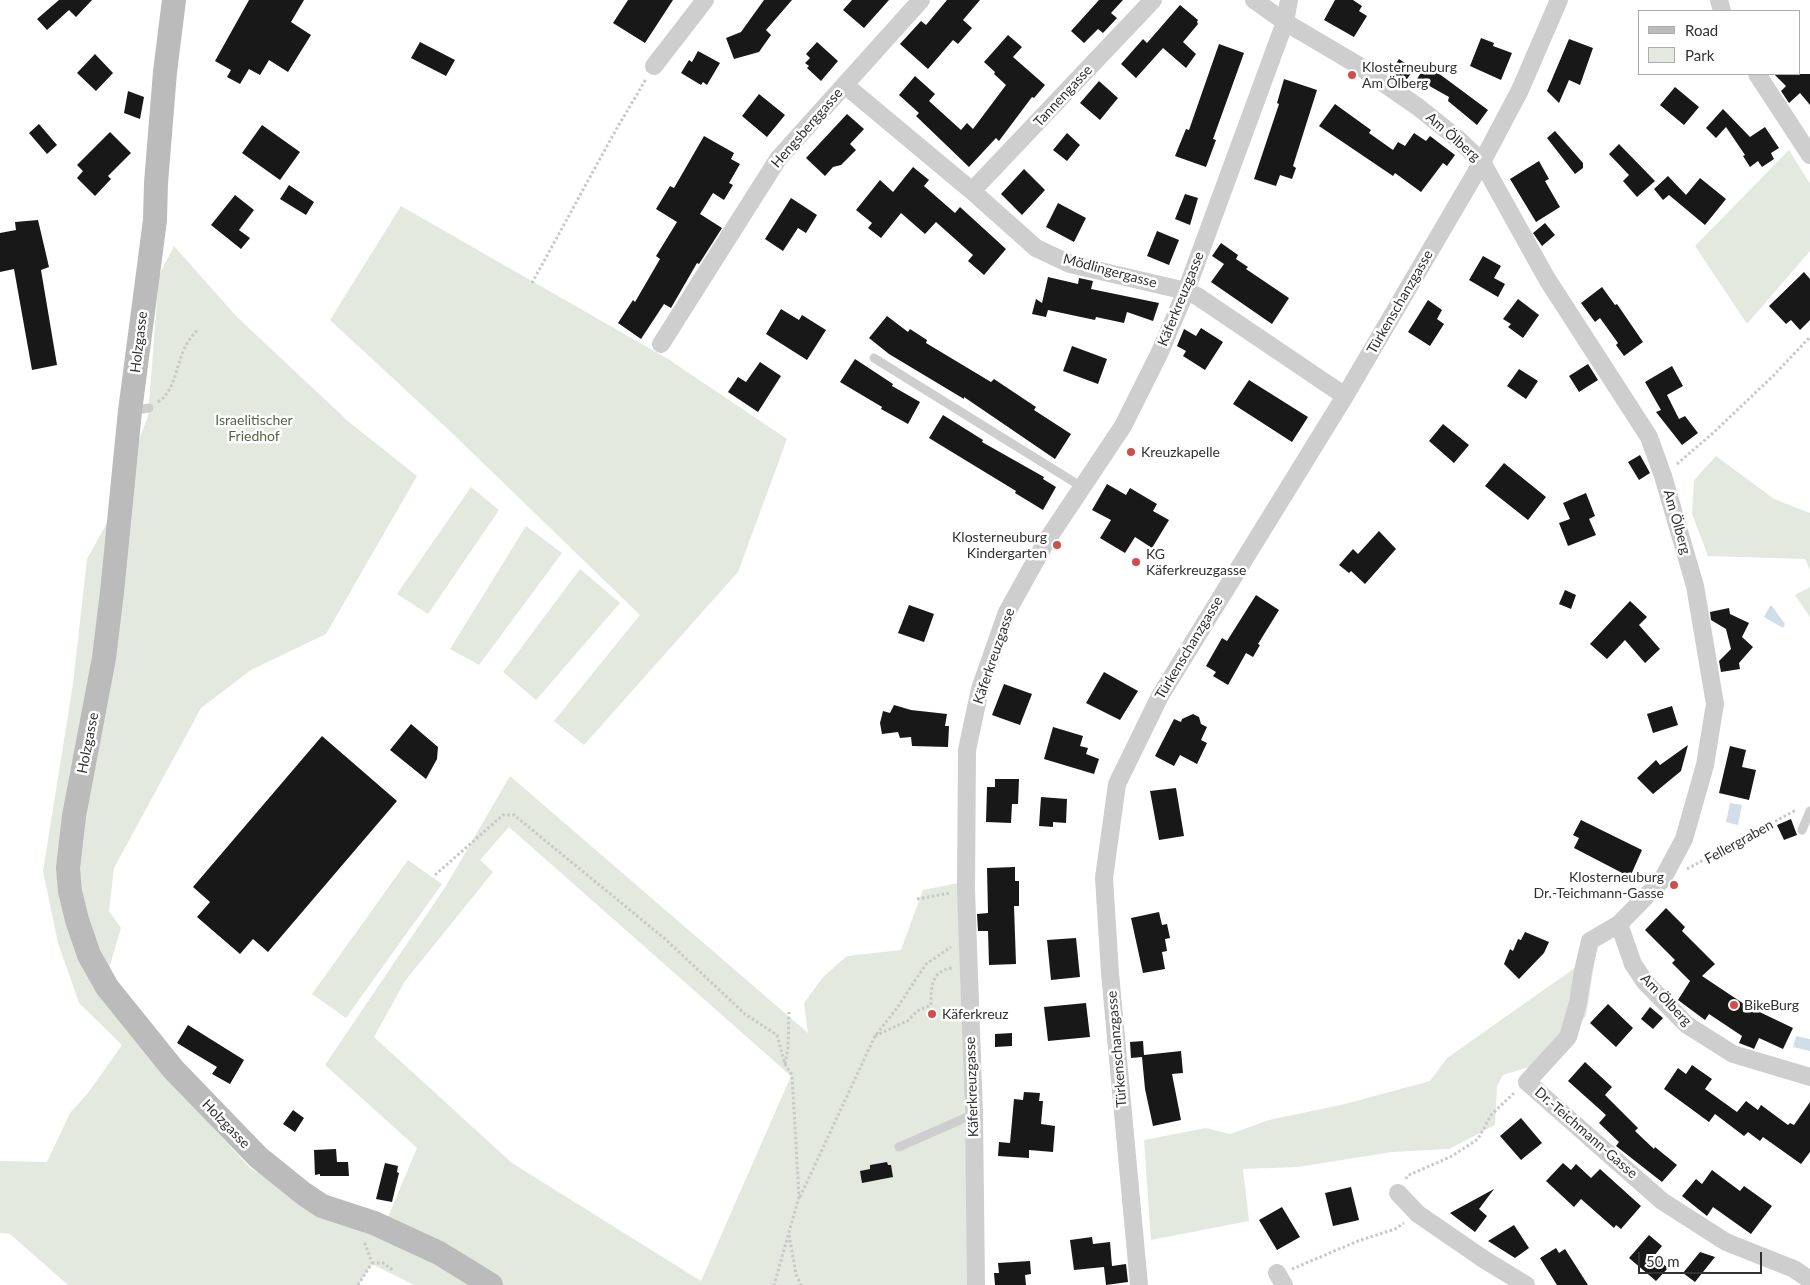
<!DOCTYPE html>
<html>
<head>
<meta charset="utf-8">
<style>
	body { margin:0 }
	#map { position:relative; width:1810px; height:1285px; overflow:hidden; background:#fff; font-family:Lato,sans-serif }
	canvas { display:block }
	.legend { position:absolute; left:1638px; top:10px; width:162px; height:65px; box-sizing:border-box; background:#fff; border:1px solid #adadad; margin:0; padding:6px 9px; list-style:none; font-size:15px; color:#313131 }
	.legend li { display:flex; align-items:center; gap:10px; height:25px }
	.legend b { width:25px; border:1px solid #adadad }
	.scale { position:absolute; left:1638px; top:1252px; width:124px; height:22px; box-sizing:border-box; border:2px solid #313131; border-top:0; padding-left:6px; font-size:15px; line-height:18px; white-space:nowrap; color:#313131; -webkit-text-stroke:4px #fff; paint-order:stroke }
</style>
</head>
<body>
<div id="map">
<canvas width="1810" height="1285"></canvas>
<ul class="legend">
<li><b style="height:6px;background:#bbb"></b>Road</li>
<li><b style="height:14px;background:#e3e9df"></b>Park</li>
</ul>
<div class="scale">50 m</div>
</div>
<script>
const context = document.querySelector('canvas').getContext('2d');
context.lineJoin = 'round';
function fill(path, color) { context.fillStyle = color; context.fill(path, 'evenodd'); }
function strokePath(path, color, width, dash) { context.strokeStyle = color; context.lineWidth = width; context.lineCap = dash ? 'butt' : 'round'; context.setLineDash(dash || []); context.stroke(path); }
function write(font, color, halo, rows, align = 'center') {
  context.font = font + ' Lato,sans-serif'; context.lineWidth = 5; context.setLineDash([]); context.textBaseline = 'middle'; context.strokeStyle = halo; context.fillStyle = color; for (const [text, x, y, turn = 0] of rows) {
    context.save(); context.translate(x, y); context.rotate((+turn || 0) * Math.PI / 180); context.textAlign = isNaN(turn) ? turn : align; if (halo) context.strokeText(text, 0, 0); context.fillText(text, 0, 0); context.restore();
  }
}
fill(new Path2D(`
	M1789,150L1810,184V251L1747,324L1695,246Z
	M401,206L668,359L787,439L738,572L584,745L554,721L640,615L452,433L330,320Z
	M174,246L237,317L349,422L417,476L326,634L251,670L201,708L114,868L109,911L121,928L102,992L207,1121L250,1168L360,1231L388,1217L417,1148L325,1065L446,886L510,776L808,1033L804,1003L823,977L847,956L901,950L923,890L958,883C961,1017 967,1151 969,1285H414L372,1264L358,1285H68L10,1234L0,1233V1161L47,1162L70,1113L88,1093L122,1045L79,1003L58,943L43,871L73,684L87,559L109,519L148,416L159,275ZM509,827L791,1076L701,1281L512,1163L374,1037L405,981L493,872L480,860Z
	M1716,456L1774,499L1810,513V570L1805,559L1708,556L1692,514L1694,480Z
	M471,487L499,510L428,614L397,594Z
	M526,526L562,553L479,665L450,649Z
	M580,569L620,603L536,700L503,672Z
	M1810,587V617L1795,595Z
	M408,860L442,884L346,1018L312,994Z
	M1596,953L1586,1016L1545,1062L1503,1075L1497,1086L1495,1125L1449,1149L1392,1152L1298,1167L1243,1169L1249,1221L1151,1240L1144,1140L1206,1128L1230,1134L1269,1120L1345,1104L1430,1081L1447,1058Z`), '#e3e9df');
fill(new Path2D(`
	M1770,606H1772L1785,624L1783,628L1764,617Z
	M1730,803L1742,805L1738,825L1726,822Z
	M1796,1036L1810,1039V1051L1793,1047Z`), '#d1dee9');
fill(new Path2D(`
	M59,0H92L76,17L69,10L47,30L37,19Z
	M249,0H304L291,22L311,35L288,72L269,60L260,75L249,69L240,84L227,77L231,70L215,61Z
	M628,0H673L645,43L613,23Z
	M764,0H792L766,30L771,35L759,52L734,59L726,38L741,32Z
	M852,0H889L864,28L843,10Z
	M947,0H980L963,20L972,28L958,44L953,40L928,69L900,44L921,21L926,25Z
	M1099,0H1123L1111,13L1117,18L1103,33L1098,29L1084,43L1071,31Z
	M1335,0H1353L1362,6L1359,11L1367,16L1354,37L1324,20Z
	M1180,5L1198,20L1197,22L1198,24L1183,42L1196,54L1186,68L1163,48L1136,78L1121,64L1143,39L1147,43Z
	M1008,35L1022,47L1013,57L1045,85L1034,98L1032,97L999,141L996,138L969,167L916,116L919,113L899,95L915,76L935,94L929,101L961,130L967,123L973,129L1006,85L994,74L995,72L984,62Z
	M1481,38L1494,43L1493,46L1512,53L1501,80L1470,66Z
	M1569,39L1593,48L1580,85L1569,80L1559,103L1547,91Z
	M420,42L455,60L446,76L411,58Z
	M817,42L838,61L821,81L807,68L809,66L805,63L810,58L806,54Z
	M1219,44L1244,53L1213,139L1216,140L1206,167L1175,156L1186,129L1189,130Z
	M698,51L720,63L707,85L703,82L701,85L681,73L689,60L692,62Z
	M95,54L113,73L96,91L77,73Z
	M1399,59L1414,69L1405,82L1390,73Z
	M1426,64L1488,110L1477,125L1448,101L1449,97L1417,79Z
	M1774,74H1810V105L1800,93L1789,103L1781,91L1786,86Z
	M1284,79L1317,90L1293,166L1296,168L1292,179L1280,175L1276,186L1254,179L1279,104L1277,103Z
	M1099,81L1118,98L1100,120L1080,103Z
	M1675,87L1699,107L1684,125L1660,105Z
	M128,91L144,97L140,119L124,113Z
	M759,94L785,115L767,137L742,116Z
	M1335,104L1371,130L1369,133L1393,150L1398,142L1405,146L1414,133L1426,141L1430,136L1455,155L1447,166L1443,163L1421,192L1395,173L1393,176L1319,126Z
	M1723,109L1750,137L1765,127L1779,148L1771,153L1774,159L1762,167L1758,161L1750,167L1743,156L1745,155L1726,127L1716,138L1706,128Z
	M847,114L864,129L850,144L856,150L841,165L833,167L825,176L806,158Z
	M39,124L57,145L47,154L29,133Z
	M262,125L300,152L280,180L242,153Z
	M1555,131L1583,163V168L1575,174L1547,138Z
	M110,132L131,153L108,176L111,179L95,196L77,178L83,171L77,165Z
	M1067,133L1080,145L1067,161L1053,150Z
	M704,136L734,153L731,159L740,164L729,183L733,185L724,200L713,193L700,214L722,228L699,264L697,263L671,308L664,304L641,339L618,323L633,300L635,302L660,259L656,256L677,222L656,209L670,186L674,188Z
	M1619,144L1655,181L1637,197L1623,181L1629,175L1609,154Z
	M1539,161L1549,179L1545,181L1560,207L1536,222L1510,179Z
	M913,167L929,180L924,186L955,213L960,207L1006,249L984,275L968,261L973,255L936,222L925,234L901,213L881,238L868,228L872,223L856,210L880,180L893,192Z
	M1024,169L1045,190L1022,215L1001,194Z
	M1668,176L1686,195L1700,178L1726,199L1705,225L1669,195L1663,200L1654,189Z
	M289,185L314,202L306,215L280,199Z
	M1185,194L1198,198L1190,225L1175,219Z
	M235,195L254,210L239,230L250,238L241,249L211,225Z
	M791,198L817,215L806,233L798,228L783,251L765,239Z
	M1058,203L1086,218L1074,242L1046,227Z
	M38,220L49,267L41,270L57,365L32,370L14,269L0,272V233L16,230L15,222Z
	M1545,223L1555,235L1542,246L1533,233Z
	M1157,231L1179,240L1169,265L1147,256Z
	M1221,243L1238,255L1236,259L1248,267L1246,269L1289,298L1272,324L1211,282L1224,264L1212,256Z
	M1483,256L1501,266L1494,278L1505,284L1498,297L1469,280Z
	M1804,272L1810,279V320L1800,330L1791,320L1786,324L1769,306Z
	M1048,277L1078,284L1079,278L1093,281L1091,289L1159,303L1153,321L1127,312L1124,323L1096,317L1095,320L1048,310L1046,317L1032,314L1036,299L1042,303Z
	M1602,287L1615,305L1617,304L1643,342L1624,356L1616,345L1618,343L1600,318L1595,322L1581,303Z
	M1518,299L1539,315L1523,338L1508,327L1511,324L1503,319Z
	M1428,300L1442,310L1437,319L1444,324L1430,346L1408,332Z
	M781,309L799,320L802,315L826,330L807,360L766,334Z
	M887,316L908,332L910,329L927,340L926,343L991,382L994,379L1036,407L1034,410L1071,434L1055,459L964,397V399L889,354L869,338Z
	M1201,328L1223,342L1205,370L1183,356L1186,351L1177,346L1184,329L1196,336Z
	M1072,346L1107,359L1098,384L1063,371Z
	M855,359L893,384L892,386L920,402L908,424L881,409L882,407L840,382Z
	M760,362L781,376L758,412L728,392L738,377L746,382Z
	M1588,364L1598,380L1579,392L1569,376Z
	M1672,366L1683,386L1667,395L1679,419L1685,416L1698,433L1682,445L1656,412L1661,410L1645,382Z
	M1519,369L1538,381L1526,399L1507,386Z
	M1249,380L1308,417L1292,442L1233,404Z
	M943,415L983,440L982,442L1044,477L1043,479L1056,487L1043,510L1015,493L1016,491L929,438Z
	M1443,424L1469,445L1454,463L1429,441Z
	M1640,455L1650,473L1639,480L1628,462Z
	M1504,463L1546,497L1528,520L1485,486Z
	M1107,484L1126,495L1130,488L1157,504L1153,511L1169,520L1152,548L1135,537L1125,553L1100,538L1111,520L1092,510Z
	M1586,493L1595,516L1589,519L1596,535L1568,546L1559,523L1570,519L1563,503Z
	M1379,531L1396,549L1365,584L1351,571L1349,573L1339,565L1353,549L1358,554Z
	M1565,590L1576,595L1571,609L1559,604Z
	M1256,595L1279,610L1258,644L1260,645L1253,657L1246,653L1228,685L1213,676L1216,672L1206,666L1222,638L1227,641Z
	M1630,601L1647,617L1639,625L1660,649L1645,663L1625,640L1607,659L1590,644Z
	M909,605L934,614L924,642L898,633Z
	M1729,608L1730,614L1749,623L1742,637L1753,647L1739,663L1740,669L1721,672L1719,661L1731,649L1726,629L1711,620L1710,612Z
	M1104,672L1138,691L1120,720L1086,703Z
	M1004,684L1032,694L1020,725L992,715Z
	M894,705L911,710L947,714L945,726H949L948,747L912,746L911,737L900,738L898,732L882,734L880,723L883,711L890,713Z
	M1672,706L1678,725L1653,733L1647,714Z
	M1193,714L1199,717L1201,724L1207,727L1201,740L1207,743L1197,764L1180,755L1174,766L1155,756L1174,719L1181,722L1182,719Z
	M411,724L438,747L437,759L426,779L390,750Z
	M1053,727L1083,736L1080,746L1088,748L1086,754L1099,759L1094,774L1044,759Z
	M322,736L397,801L268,952L253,939L240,954L197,917L210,902L193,887Z
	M1688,745L1681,771L1653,794L1637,778L1656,760L1660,765Z
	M1730,746L1746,750L1742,767L1756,770L1749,800L1719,793Z
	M995,779H1019L1018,804H1012L1011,823L986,822L987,787H995Z
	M1176,788L1184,836L1159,840L1150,791Z
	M1041,797L1067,799L1066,823L1053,822V827L1039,826Z
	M1791,819L1797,835L1784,840L1777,825Z
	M1581,820L1642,850L1630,877L1574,848L1579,838L1573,835Z
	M1015,867V881H1019V906H1014L1016,964L989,965L988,931H978L977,914L988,913L987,868Z
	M1666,908L1685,927L1682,931L1715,964L1702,976L1747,1006L1793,1028L1783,1049L1759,1038L1754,1049L1752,1048L1739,1043L1742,1036L1709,1014L1705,1020L1678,1000L1690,981L1672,963L1675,960L1645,930Z
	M1159,912L1162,925L1167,924L1170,938L1165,939L1167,951L1162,952L1165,969L1143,973L1131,918Z
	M1525,932L1549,942L1544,953L1519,979L1504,964L1510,949L1513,951L1518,939L1521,940Z
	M1076,938L1080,977L1051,980L1047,940Z
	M1086,1003L1090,1037L1048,1041L1044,1007Z
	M1608,1004L1633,1028L1616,1047L1590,1023Z
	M1650,1007L1663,1018L1653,1029L1641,1019Z
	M188,1025L244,1060L230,1084L212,1074L217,1067L177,1043Z
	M1012,1033V1046L995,1047V1034Z
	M1143,1041L1144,1055L1181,1051L1183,1073L1172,1074L1181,1120L1153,1126L1145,1089L1142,1057L1131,1058L1130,1042Z
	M1585,1062L1612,1087L1605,1095L1638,1128L1635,1131L1654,1149L1655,1147L1677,1165L1662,1182L1616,1146L1619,1142L1599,1123L1606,1115L1568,1081Z
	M1692,1065L1712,1079L1705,1089L1737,1112L1746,1101L1758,1110L1761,1105L1788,1125L1790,1123L1794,1125L1810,1102V1152L1801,1164L1763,1137L1760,1141L1748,1132L1744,1136L1715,1114L1709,1122L1664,1089L1678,1068L1686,1074Z
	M1024,1092L1040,1093L1039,1101H1043L1041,1124L1055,1126L1053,1152L1029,1150V1158L998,1156L999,1142L1010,1143L1014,1099L1023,1100Z
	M293,1110L304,1118L295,1132L283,1124Z
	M1521,1118L1542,1143L1521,1160L1500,1136Z
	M336,1149L337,1162H348L349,1176H320V1174L315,1175L314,1150Z
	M887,1162L888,1165H891L893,1177L862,1183L860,1171L870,1169V1165Z
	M385,1163L398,1166L397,1172L399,1173L392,1202L376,1199Z
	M1563,1163L1571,1170L1576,1164L1591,1178L1600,1169L1641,1206L1621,1229L1616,1225L1614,1228L1581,1199L1574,1207L1546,1181Z
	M1712,1170L1740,1191L1744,1186L1772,1206L1751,1234L1713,1207L1707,1216L1682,1196L1696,1179L1702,1184Z
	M1351,1187L1359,1220L1333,1226L1325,1193Z
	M1494,1189L1479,1209L1487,1216L1475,1232L1450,1213Z
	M1282,1207L1300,1237L1277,1250L1259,1220Z
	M1514,1225L1529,1248L1515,1258L1488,1241Z
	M1649,1235L1662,1246L1654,1256L1668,1268L1656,1281L1629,1258Z
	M1092,1237L1093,1244L1110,1242L1112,1266L1126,1264L1128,1282L1106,1285L1104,1267L1074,1270L1070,1240Z
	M1556,1248L1559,1253L1565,1249L1588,1285H1557L1540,1258Z
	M1700,1252L1715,1257L1695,1282L1683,1273Z
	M1030,1261L1031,1274L1025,1275L1026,1285H995L994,1273H999L998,1263Z`), '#181818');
strokePath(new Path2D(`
	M532,283L613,135L646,79
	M158,402C177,390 176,360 188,342C191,337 195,333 198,329
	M1677,464L1713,433L1774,375L1810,337
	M1687,869L1796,810
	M435,875L503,815H514L664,938L745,1014L777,1035L785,1064L792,1075L799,1197L774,1285
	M917,899L950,893
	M875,1036L909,1020L917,1011L931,1005C931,987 931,971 952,968
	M785,1064L788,1047L789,1012
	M1406,1179L1407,1176L1452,1156L1478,1139L1491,1115L1515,1092
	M800,1197L875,1036L897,1008L926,964L951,947
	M789,1235L796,1274L801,1285
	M372,1263H383L394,1271
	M1292,1269L1358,1241L1395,1229L1404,1223
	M358,1285L372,1263L364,1241`), '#c8c8c8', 3, [2.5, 2.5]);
strokePath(new Path2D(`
	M874,358L1082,487
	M131,411L149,408
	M1802,830L1810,811
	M899,1147L974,1114`), '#cecece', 9);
strokePath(new Path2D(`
	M1254,0L1285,22L1356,64L1418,107L1458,139L1482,162L1547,279L1649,437L1663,476L1695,586L1715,704L1705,765L1684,839L1662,880L1619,924L1633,964L1645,982L1687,1025L1733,1054L1810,1077
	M1719,0L1722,11
	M654,66L705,0
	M1757,74L1810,155
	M845,85L972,191L1036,248L1070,264L1186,291L1197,296L1345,396
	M972,191L1153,0
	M661,344L778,159L921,0
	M1619,924L1590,941L1583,971L1578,1003L1568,1037L1527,1082L1662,1201L1726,1242L1794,1269L1810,1280
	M1398,1193L1418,1214L1485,1260L1526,1285
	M1277,1273L1284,1285
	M976,1285L974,1114L966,890L967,750L980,689L1007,612L1047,540L1123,426L1159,354L1186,291L1285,22L1289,0
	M1139,1285L1110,973L1104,878L1117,784L1160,696L1345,396L1482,162L1520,90L1559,0`), '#cecece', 18);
strokePath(new Path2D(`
	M174,0L165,72L156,183L155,220L130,411L112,592L104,658L74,816L68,868L70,891L77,920L89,955L107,987L173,1069L258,1157L304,1194L322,1206L374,1223L439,1253L491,1285`), '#bbb', 24);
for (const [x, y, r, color] of [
	[1352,75,5,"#d04d4c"],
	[1131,452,5,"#d04d4c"],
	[1057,545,5,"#d04d4c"],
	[1136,562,5,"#d04d4c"],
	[1674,885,5,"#d04d4c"],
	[1734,1005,5,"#d04d4c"],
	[932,1014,5,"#d04d4c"]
]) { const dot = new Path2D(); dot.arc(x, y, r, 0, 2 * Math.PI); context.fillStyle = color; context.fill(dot); strokePath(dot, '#fff', 2); }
write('14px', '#313131', '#fff', [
	["Klosterneuburg",1362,67],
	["Am Ölberg",1362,83],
	["Kreuzkapelle",1141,452],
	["Klosterneuburg",1047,537,"right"],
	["Kindergarten",1047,553,"right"],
	["KG",1146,554],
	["Käferkreuzgasse",1146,570],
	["Klosterneuburg",1664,877,"right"],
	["Dr.-Teichmann-Gasse",1664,893,"right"],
	["BikeBurg",1744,1005],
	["Käferkreuz",942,1014]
], 'left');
write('14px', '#313131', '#fff', [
	["Tannengasse",1063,96,-47],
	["Hengsberggasse",807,128,-49],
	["Am Ölberg",1453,137,41],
	["Mödlingergasse",1110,271,15],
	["Käferkreuzgasse",1181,299,-68],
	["Türkenschanzgasse",1400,302,-60],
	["Holzgasse",139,342,-83],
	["Am Ölberg",1677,522,74],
	["Türkenschanzgasse",1189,648,-59],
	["Käferkreuzgasse",994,656,-71],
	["Holzgasse",88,743,-79],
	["Fellergraben",1739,842,-29],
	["Am Ölberg",1666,1000,46],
	["Türkenschanzgasse",1117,1049,-95],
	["Käferkreuzgasse",972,1087,-92],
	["Holzgasse",226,1124,46],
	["Dr.-Teichmann-Gasse",1586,1133,41]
]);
write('14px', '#526844', '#fff', [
	["Israelitischer",254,420],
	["Friedhof",254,436]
]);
</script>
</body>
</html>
